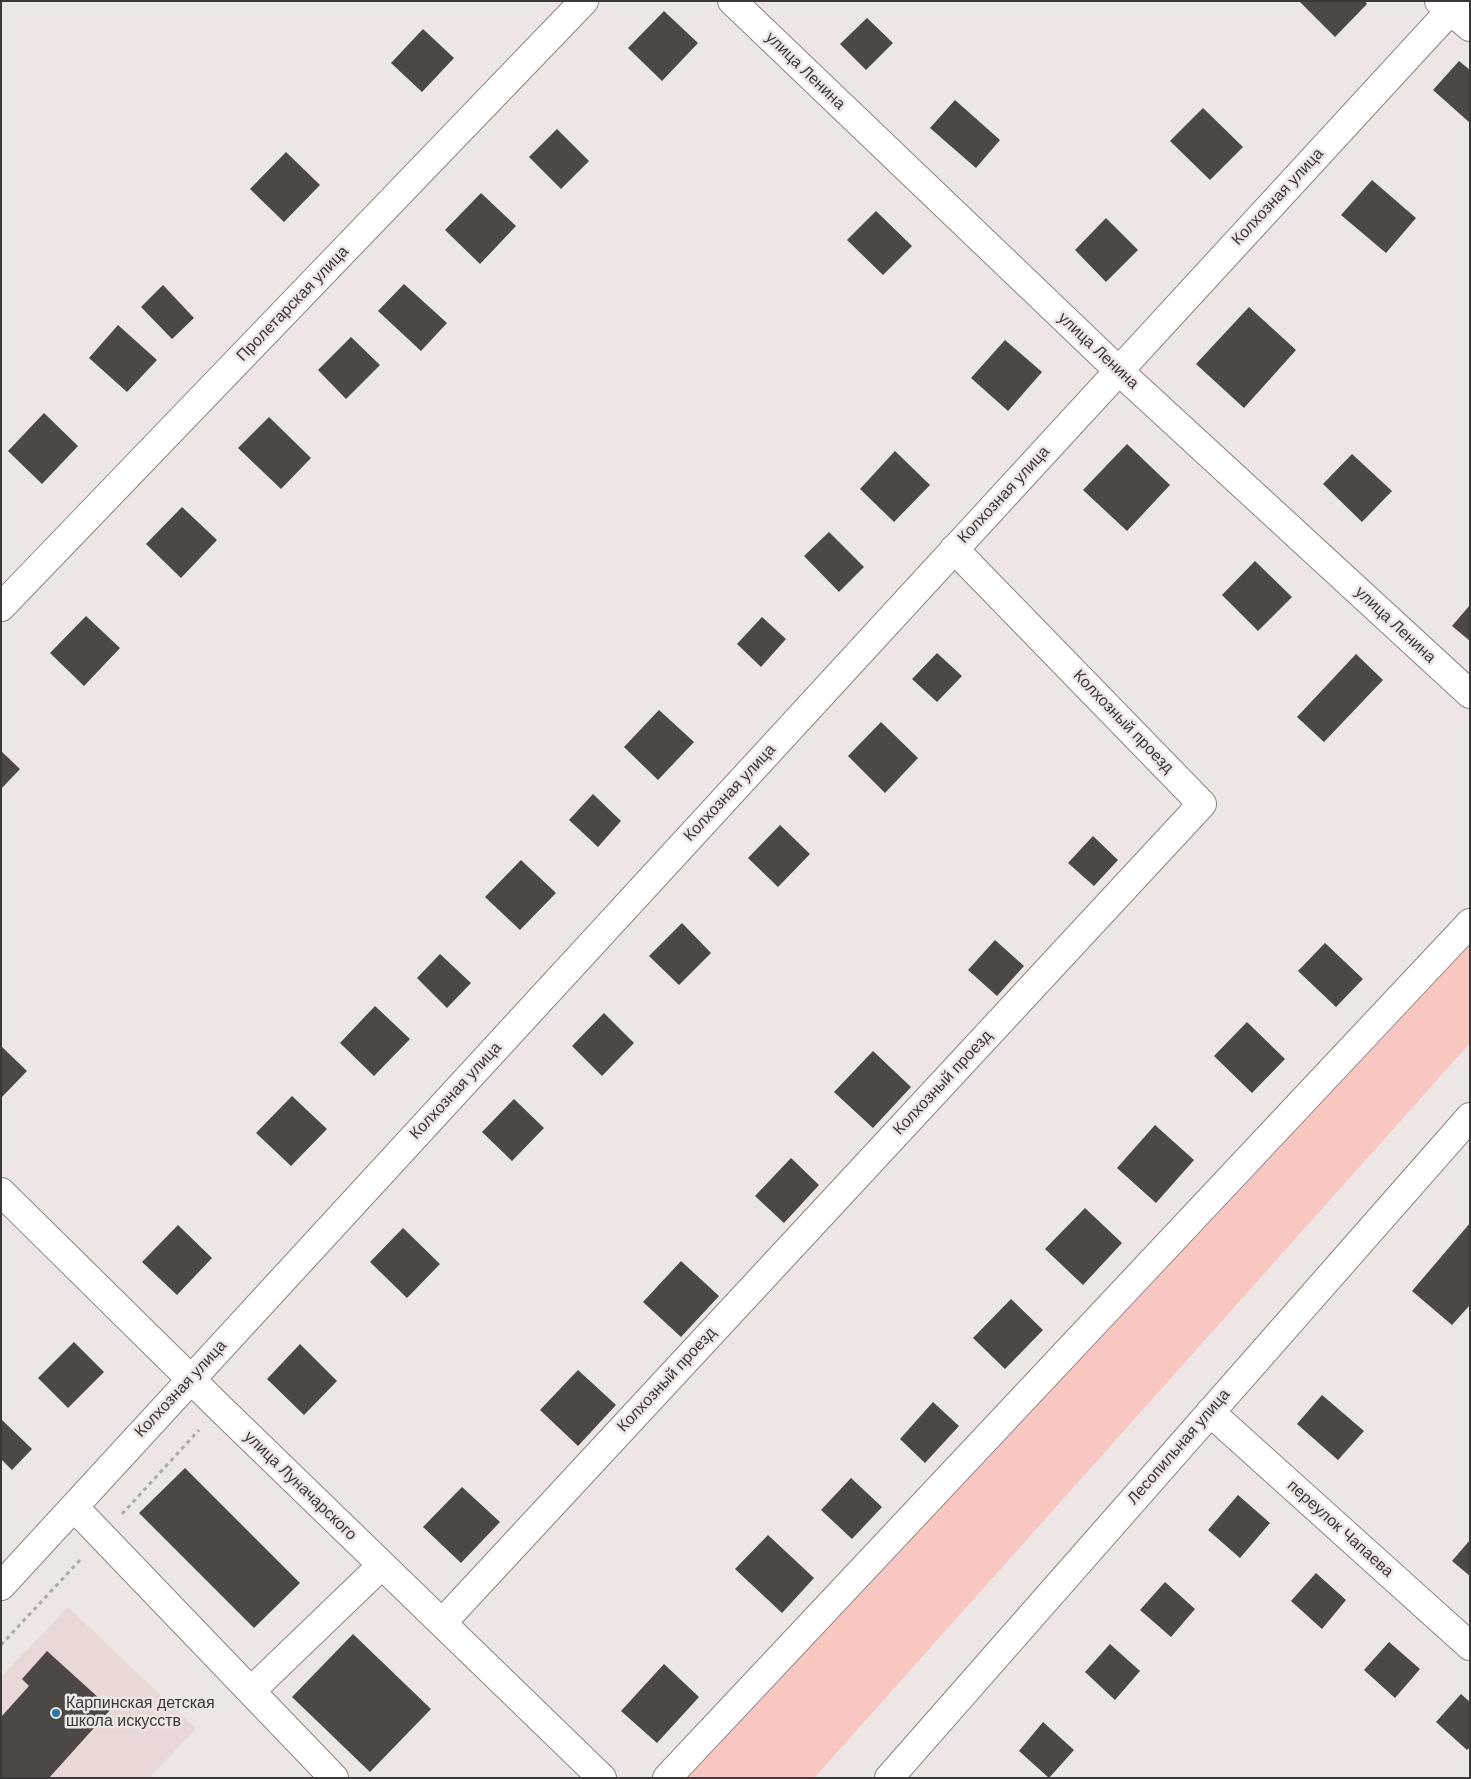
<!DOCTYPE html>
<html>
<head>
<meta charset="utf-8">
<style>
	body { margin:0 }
	#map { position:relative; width:1471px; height:1779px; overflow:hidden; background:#ede6e5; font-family:Arial,sans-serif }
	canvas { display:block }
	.frame { position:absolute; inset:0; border:2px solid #3b3838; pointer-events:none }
</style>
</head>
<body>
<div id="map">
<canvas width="1471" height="1779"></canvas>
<div class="frame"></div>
</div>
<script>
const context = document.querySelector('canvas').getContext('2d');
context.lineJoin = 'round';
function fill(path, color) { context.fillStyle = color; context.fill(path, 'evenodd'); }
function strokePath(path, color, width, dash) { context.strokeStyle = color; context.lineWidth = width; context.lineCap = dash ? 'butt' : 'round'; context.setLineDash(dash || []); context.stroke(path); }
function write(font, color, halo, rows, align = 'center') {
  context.font = font + ' Arial,sans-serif'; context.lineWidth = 5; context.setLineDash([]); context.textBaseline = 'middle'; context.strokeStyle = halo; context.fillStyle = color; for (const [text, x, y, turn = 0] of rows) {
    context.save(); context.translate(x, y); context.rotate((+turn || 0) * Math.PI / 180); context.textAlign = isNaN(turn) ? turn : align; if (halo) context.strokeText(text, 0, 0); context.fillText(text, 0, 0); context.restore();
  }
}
fill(new Path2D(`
	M68,1607L196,1729L149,1778H1V1677Z`), '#e9d9d6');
fill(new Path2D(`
	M1470,937V1043L814,1778H688Z`), '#f8c7c1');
fill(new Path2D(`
	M1299,1H1365L1367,4L1335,37Z
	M664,11L698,43L662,81L628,48Z
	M867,18L893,43L866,70L840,44Z
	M423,29L454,58L422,92L391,63Z
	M1459,61L1470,70V123L1433,90Z
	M955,100L1000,140L976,168L930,128Z
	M1203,108L1243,147L1210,180L1170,141Z
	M557,129L589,161L561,189L529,157Z
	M286,152L320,185L284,222L250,189Z
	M1372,180L1416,218L1386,253L1341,215Z
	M481,193L516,226L480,264L445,230Z
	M876,211L912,246L883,275L847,240Z
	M1106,218L1138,250L1106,282L1075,250Z
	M404,284L447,323L421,351L378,311Z
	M163,285L194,318L172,339L141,307Z
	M1249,307L1296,350L1244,408L1196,364Z
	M118,325L157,360L127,392L89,358Z
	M351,337L380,365L346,399L318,370Z
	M1005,340L1042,372L1008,411L971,378Z
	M44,413L78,446L42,484L8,451Z
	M269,417L311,458L281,489L238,448Z
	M1127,444L1170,485L1127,531L1083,490Z
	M895,451L930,485L894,522L860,489Z
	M1352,454L1392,491L1362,522L1323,484Z
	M182,507L217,540L181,578L146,544Z
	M829,532L864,567L839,592L804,556Z
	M1255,561L1292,597L1258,631L1222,595Z
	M1470,605V641L1452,626Z
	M86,616L120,648L84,686L50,653Z
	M762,617L786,639L761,667L737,644Z
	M937,653L962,676L937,702L912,679Z
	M1356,654L1383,680L1324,742L1297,717Z
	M659,710L694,742L658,780L624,747Z
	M881,722L918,758L885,793L848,756Z
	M1,751L20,769L1,789Z
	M593,794L621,821L598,847L569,820Z
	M780,825L810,854L778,887L748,858Z
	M1093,836L1118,860L1094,886L1068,863Z
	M521,860L556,893L520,930L485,897Z
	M682,923L711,953L679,985L649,956Z
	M995,940L1024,966L997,996L968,970Z
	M1325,943L1363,979L1336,1007L1298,971Z
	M440,954L471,983L447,1008L417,978Z
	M375,1006L410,1039L374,1076L340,1043Z
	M604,1013L634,1043L602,1076L572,1046Z
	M1247,1022L1285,1059L1252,1093L1214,1056Z
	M1,1046L27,1071L1,1098Z
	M873,1051L911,1087L873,1128L834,1092Z
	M292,1096L327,1129L291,1166L256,1133Z
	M514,1099L544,1128L512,1161L482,1132Z
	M1155,1125L1194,1160L1156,1203L1117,1168Z
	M791,1158L819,1185L784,1223L755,1196Z
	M1085,1208L1122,1243L1083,1285L1045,1249Z
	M1470,1223V1305L1452,1325L1412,1291Z
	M178,1225L212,1258L177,1295L142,1262Z
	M403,1228L440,1264L407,1298L370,1262Z
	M681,1261L719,1296L681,1337L643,1302Z
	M1011,1299L1043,1330L1005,1369L973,1338Z
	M74,1342L104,1372L68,1408L38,1378Z
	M300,1344L337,1381L304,1415L267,1379Z
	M578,1370L616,1405L578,1446L540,1410Z
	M1322,1395L1364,1431L1338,1460L1297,1424Z
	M933,1402L959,1426L925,1463L900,1439Z
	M1,1419L32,1449L12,1470L1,1459Z
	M185,1468L300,1583L254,1628L139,1513Z
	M851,1478L882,1507L852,1539L821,1510Z
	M462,1487L500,1522L461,1563L423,1527Z
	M1238,1495L1270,1523L1240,1558L1208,1530Z
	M768,1535L814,1578L782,1613L735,1569Z
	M1470,1540V1576L1452,1561Z
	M1316,1573L1346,1600L1322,1629L1291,1601Z
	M1165,1582L1195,1609L1171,1637L1140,1610Z
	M353,1634L431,1709L370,1772L292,1697Z
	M1389,1642L1420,1669L1395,1698L1364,1670Z
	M1110,1644L1140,1671L1115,1700L1085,1672Z
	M47,1651L111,1709L49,1778H1V1717L29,1686L22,1679Z
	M664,1664L699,1697L657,1743L621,1711Z
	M1461,1694L1470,1702V1747L1467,1750L1436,1722Z
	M1043,1722L1074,1750L1049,1778L1019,1751Z`), '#4d4746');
const minor = new Path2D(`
	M732,1L1119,371L1470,694
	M1439,1L1470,27
	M1,607L584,1
	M1,1192L220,1408L602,1778
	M1210,1412L1470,1646
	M74,1507L334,1778
	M1,1586L1459,1
	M442,1623L1202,804L954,549
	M251,1691L382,1565
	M667,1778L1470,923
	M889,1778L1470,1117`);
strokePath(minor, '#8a8483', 30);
strokePath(new Path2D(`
	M122,1514L199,1430
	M1,1645L81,1559`), '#aea8a8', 3, [4, 4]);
strokePath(minor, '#fff', 28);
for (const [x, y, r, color] of [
	[56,1713,5,"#2877a9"]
]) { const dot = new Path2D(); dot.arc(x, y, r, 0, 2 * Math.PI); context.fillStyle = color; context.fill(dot); strokePath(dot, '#ede6e5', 2); }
write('16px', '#3b3838', '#ede6e5', [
	["улица Ленина",805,71,44],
	["Колхозная улица",1278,197,-47],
	["Пролетарская улица",293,304,-46],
	["улица Ленина",1098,351,43],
	["Колхозная улица",1004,495,-47],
	["улица Ленина",1395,625,43],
	["Колхозный проезд",1123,722,46],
	["Колхозная улица",730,793,-47],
	["Колхозный проезд",943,1083,-47],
	["Колхозная улица",456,1091,-47],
	["Колхозный проезд",667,1380,-47],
	["Колхозная улица",181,1389,-47],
	["Лесопильная улица",1179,1447,-49],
	["улица Луначарского",300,1486,44],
	["переулок Чапаева",1340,1529,42]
]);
write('16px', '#3b3838', '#ede6e5', [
	["Карпинская детская",66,1704],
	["школа искусств",66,1722]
], 'left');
</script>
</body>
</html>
